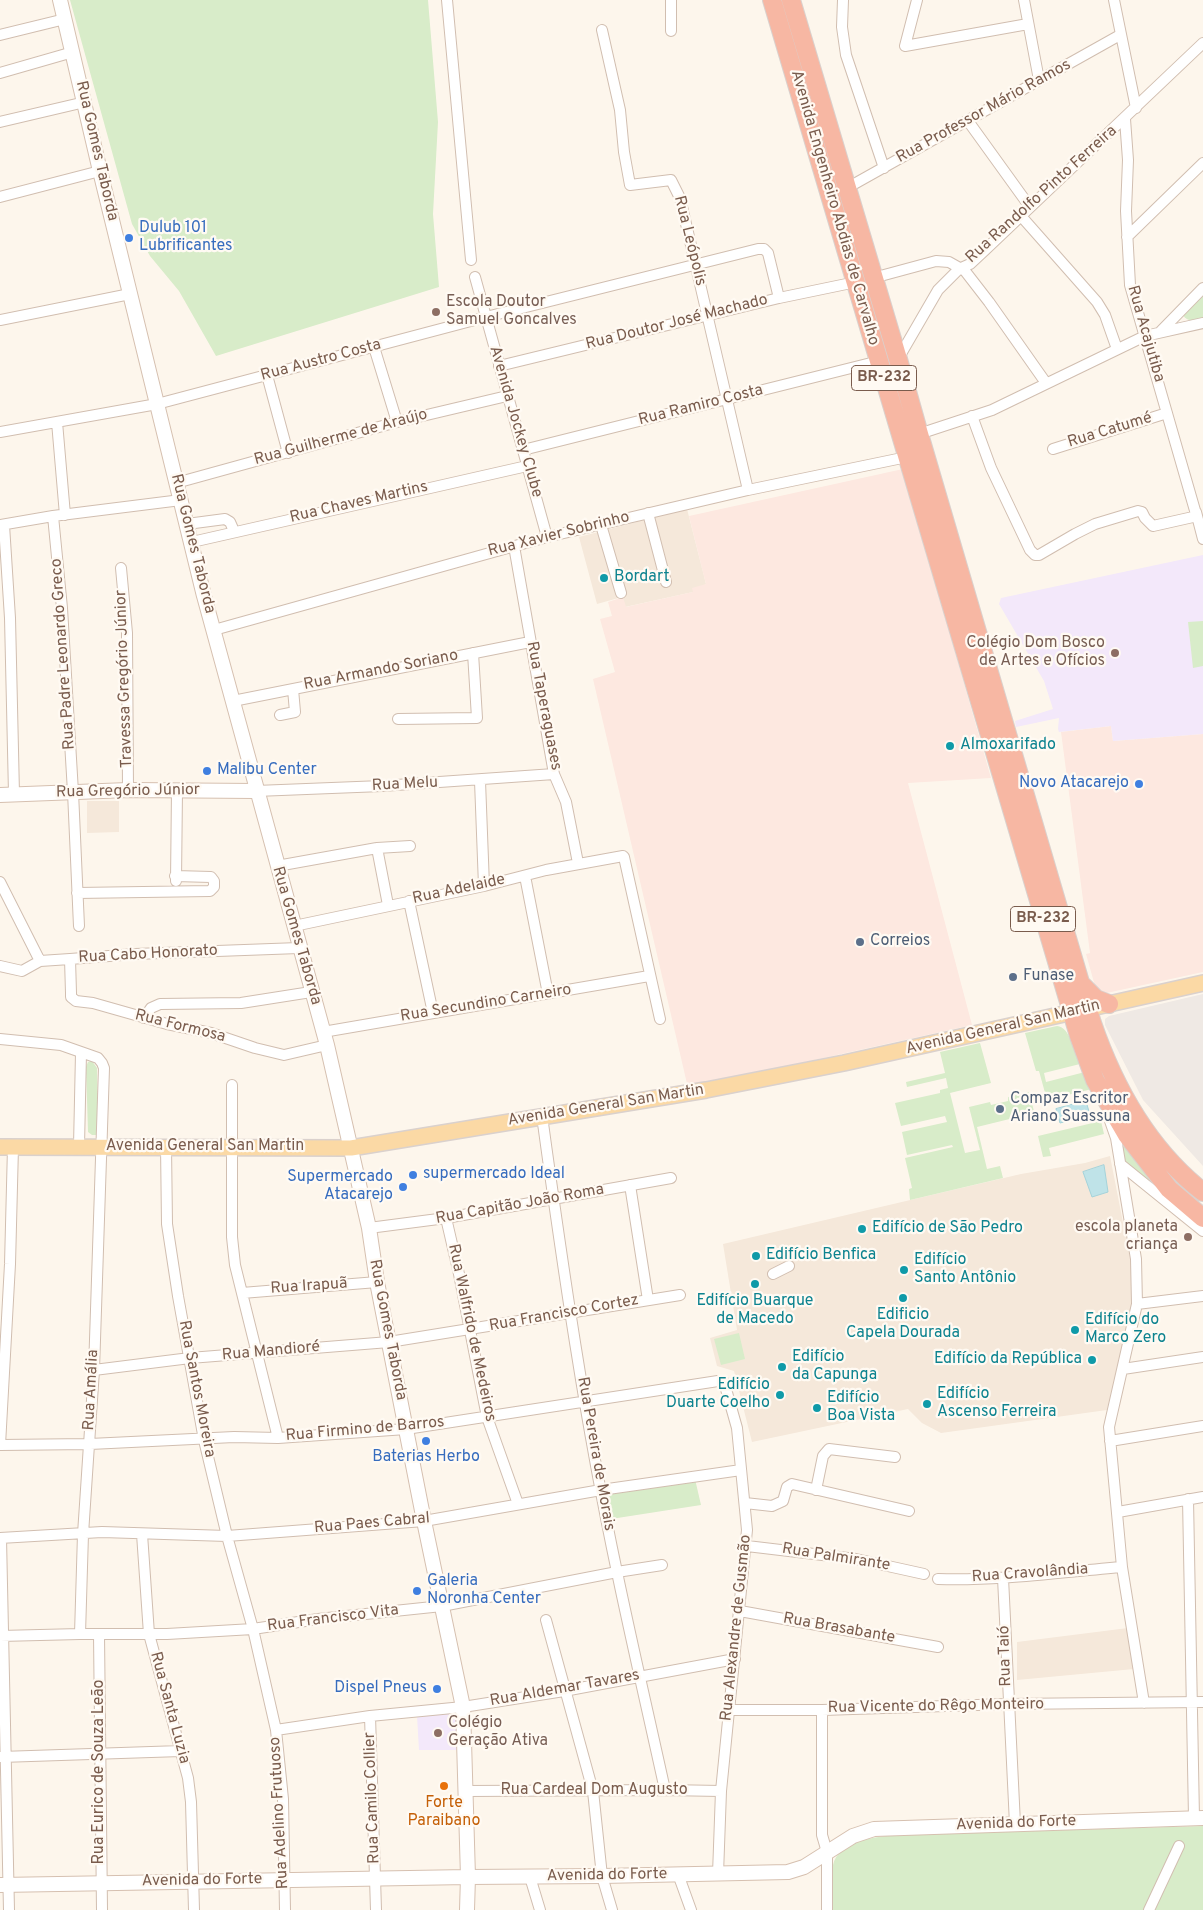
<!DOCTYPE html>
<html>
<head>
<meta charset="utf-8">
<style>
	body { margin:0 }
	canvas { display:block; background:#fdf6ec }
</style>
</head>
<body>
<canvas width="1203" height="1910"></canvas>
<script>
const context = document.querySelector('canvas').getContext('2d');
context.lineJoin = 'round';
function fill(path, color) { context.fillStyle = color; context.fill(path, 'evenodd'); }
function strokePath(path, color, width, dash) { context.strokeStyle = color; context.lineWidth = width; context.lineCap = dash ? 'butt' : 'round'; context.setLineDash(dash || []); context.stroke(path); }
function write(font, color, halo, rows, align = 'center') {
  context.font = font + ' Overpass,sans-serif'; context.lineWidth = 4.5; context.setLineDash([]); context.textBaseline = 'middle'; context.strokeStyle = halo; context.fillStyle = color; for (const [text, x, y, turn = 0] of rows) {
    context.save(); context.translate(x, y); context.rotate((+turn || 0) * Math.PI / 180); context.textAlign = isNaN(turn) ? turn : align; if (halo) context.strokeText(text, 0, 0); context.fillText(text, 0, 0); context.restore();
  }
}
fill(new Path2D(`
	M687,509L706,584L693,592L625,607L622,597L597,604L579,537Z
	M87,801H119V832L87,833Z
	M1110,1156L1134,1279L1132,1302L1107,1410L941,1433L922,1423L908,1409L752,1442L734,1371L717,1366L710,1338L737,1330L723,1244L1021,1174L1085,1163Z
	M1128,1628L1134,1669L1017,1680V1642Z`), '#f5e8da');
fill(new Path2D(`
	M903,469L991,778L908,783L972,1025L688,1088L593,679L615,672L600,619L612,616L608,602L623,597L626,607L693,592L692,588L706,584L689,516Z
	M1111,726L1113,741L1203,734V972L1102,994L1095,986L1086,954L1090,953L1061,732Z`), '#fde8e0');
fill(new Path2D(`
	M1203,994V1166L1143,1100L1105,1025V1019L1109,1016Z`), '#efe9e4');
fill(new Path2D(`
	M1203,555V734L1113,741L1111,726L1059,732L1058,729L1059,718L1016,727L1015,721L1053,709L1044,681L999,604L1001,598Z
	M453,1713L457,1716L459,1750H419L417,1716Z`), '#f3e8fa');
fill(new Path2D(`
	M70,0H428L438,122L433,214L439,287L216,356L179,291L150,256L132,224Z
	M1203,296V319C1195,320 1188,323 1183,315V310Z
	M1203,621V666L1193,668L1188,622Z
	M1057,1026C1071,1027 1073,1053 1080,1064L1044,1073L1046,1082L1085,1072L1092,1089L1047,1100L1039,1071H1036L1025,1033Z
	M980,1043L991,1083L950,1093L965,1153L980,1150L969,1107L990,1102L991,1105L1008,1101V1097L1029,1092L1035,1115L1031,1116L1030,1114L977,1127L987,1169L1000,1166L1003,1178L910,1200L909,1189L912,1188L905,1158L953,1147L952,1145L907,1155L902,1132L947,1122L945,1116L901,1126L895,1103L940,1093V1090L948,1088L946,1078L907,1087L906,1082L945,1073L940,1052Z
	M92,1061L97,1068L98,1132L96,1135H92L88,1132L86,1067L88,1062Z
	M1101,1121L1104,1134L1049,1148L1051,1156L1043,1157L1038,1136Z
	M1118,1132L1181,1203L1123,1164Z
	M739,1333L745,1359L721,1365L714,1339Z
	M695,1479L701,1505L611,1519L606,1493Z
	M1203,1826V1910H833V1865C838,1841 878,1836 898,1835Z`), '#d8ecc9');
const water = new Path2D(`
	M1086,1101L1090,1115L1060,1123L1056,1109Z
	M1104,1165L1108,1192L1092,1197L1083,1172Z`);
fill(water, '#bfe3e8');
strokePath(water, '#a5d3da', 1);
const street = new Path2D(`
	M447,0L471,260
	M843,0L842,27L846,55L884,168
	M917,0L905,46L1028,24
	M1024,0L1039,80
	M1114,0L1136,108
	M602,30L620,110L624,152L630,185L671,180L680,198L748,490
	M671,31V0
	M0,35L65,19
	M0,73L73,52
	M968,121L1030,207
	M0,122L85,102
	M847,188L1120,35
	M0,197L100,171
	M1021,216L1097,302L1105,315L1117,349
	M1127,237L1203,163
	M475,277L547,537
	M873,278L936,261L949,262L965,271L989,302L1046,383
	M0,320L130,294
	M1161,331L1203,288
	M374,347L397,422
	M898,359L938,290L959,269L970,264L985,250L1203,43
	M499,366L779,298L856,282
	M267,375L288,453
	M972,416L991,468L1030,550L1035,555H1039L1075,534L1095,524L1138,511L1142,512L1145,518L1153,526L1193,517L1196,514L1130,285L1126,211L1128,160L1125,119
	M57,422L65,515
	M0,432L157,404L486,317L758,249H764L768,253L779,298
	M919,434L992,410L1145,336L1203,323
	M1053,449L1167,413
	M523,450L879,361
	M176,483L397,422L507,396
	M1196,512L1203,539
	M648,513L666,582
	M53,516L62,608L73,792L79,926
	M187,524L225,519L230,522L234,531
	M0,525L53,516L181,500
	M4,525L10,618L14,794
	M601,525L621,593
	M192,542L527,466
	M514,546L554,774L566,802L578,863
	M121,568L127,633L128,790
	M214,630L547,537L748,490L907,457
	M233,701L530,642
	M280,715L295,712L293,689
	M398,719L477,718L473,653
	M480,781L484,886
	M256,791L382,786L554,774
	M377,848L388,905
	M277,866L377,848L410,846
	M525,876L548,994
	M176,881L177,790
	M0,882L40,961
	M77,893L210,891L214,887V881L211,877L175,876
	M409,901L433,1013
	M294,926L484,886L546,870L623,856L624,857L660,1019
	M70,959L71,993V997L76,1001L93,1003L167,1024L211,1033L255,1048L284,1055L327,1045
	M0,966L22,971L40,961L70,959L135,954L299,948
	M144,1018L151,1008L160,1004L241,1003L311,992
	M323,1032L649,976
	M0,1039L61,1045L98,1058L102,1063L104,1068L94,1370L83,1534L80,1634
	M232,1085V1237L235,1265L278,1438
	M542,1116C563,1269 585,1421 617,1572C632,1644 649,1717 665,1790
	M1109,1118L1116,1138L1136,1259L1137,1304L1109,1427L1122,1567L1144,1703
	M79,1146L81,1053
	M166,1146L167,1224L178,1296L204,1440L227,1536L253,1629L276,1730L283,1799L285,1910
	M1120,1164L1203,1231
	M630,1185L648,1300
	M446,1218L459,1274L487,1417L518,1504
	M369,1228L446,1218L671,1178
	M773,1274L789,1266
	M242,1293L377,1282
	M1137,1304L1203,1296
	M1123,1369L1203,1357
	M94,1370L190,1358L389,1342L680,1295
	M1110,1441L1203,1426
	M0,1445L90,1444L234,1437L278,1438L406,1429L718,1381L724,1382L737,1428L747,1530L721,1791L718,1874
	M0,1445L10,1264L13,1147
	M816,1490L823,1456L829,1449L895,1457
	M1188,1499L1194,1818
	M745,1503L772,1506L783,1501L787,1487L792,1484L909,1511
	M1118,1512L1203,1497
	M142,1534L149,1634L188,1778L191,1802L194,1910
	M0,1538L102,1532L227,1536L424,1521L601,1490L741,1470
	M1,1538L9,1910
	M747,1546L856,1559L924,1574
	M1003,1578L1015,1824
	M938,1579C999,1581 1061,1572 1122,1567
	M740,1611L938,1647
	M546,1620L593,1791L602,1876L612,1910
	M99,1634L102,1910
	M0,1636L80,1634H167L253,1629L318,1619L442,1606L617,1572L662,1565
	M729,1710H822L1008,1704L1203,1702
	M822,1710V1835L827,1852V1910
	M370,1716L376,1910
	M276,1730L370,1716L463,1707L564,1691L735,1659
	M1,1757L181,1751
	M466,1791L665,1790L721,1791
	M678,1874L691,1910
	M530,1877L540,1910
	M1149,1910L1179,1846`);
const secondary = new Path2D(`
	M60,0L100,171L204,596L327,1045L369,1228L377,1282L424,1521L463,1707L468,1877L467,1910
	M0,795L128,790L256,791
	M0,1885L468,1877L602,1876L788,1872L804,1867L853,1836L874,1829L1203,1818`);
const primary = new Path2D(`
	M0,1147L351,1148L706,1090L844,1063L1203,983`);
const highway = new Path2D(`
	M772,0L1079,1036L1095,1080L1127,1135L1169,1189L1203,1218
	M791,0L898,359L919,434L1092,1023C1114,1087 1148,1149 1203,1192
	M1081,984L1096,999L1109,1004`);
strokePath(street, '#d1beb0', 12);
strokePath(secondary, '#d6c0b0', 16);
strokePath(primary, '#dad1cd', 18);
strokePath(highway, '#dad1cd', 20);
strokePath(street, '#fff', 10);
strokePath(secondary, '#fff', 14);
strokePath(primary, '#fbd9a5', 15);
strokePath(highway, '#f7b7a3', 18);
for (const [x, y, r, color] of [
	[129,238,5,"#3f7fe0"],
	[436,312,5,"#8d6e63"],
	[604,578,5,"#0f9aa8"],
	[1115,653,5,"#8d6e63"],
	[950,746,5,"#0f9aa8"],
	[207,771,5,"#3f7fe0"],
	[1139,784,5,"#3f7fe0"],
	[860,942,5,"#5c6f8a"],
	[1013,977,5,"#5c6f8a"],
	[1000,1109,5,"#5c6f8a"],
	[413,1175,5,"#3f7fe0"],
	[403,1187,5,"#3f7fe0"],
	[862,1229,5,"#0f9aa8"],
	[1188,1237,5,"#8d6e63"],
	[756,1256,5,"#0f9aa8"],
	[904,1270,5,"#0f9aa8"],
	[755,1284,5,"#0f9aa8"],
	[903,1298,5,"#0f9aa8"],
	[1075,1330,5,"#0f9aa8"],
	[1092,1360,5,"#0f9aa8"],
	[782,1367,5,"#0f9aa8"],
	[780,1395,5,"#0f9aa8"],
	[927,1404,5,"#0f9aa8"],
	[817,1408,5,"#0f9aa8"],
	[426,1441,5,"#3f7fe0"],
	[417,1591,5,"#3f7fe0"],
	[437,1689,5,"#3f7fe0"],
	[438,1733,5,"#8d6e63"],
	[444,1786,5,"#e8710a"]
]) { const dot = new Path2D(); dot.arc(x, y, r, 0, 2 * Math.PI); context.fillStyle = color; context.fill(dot); strokePath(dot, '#fffaf3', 2); }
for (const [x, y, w] of [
	[884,378,65],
	[1043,919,65]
]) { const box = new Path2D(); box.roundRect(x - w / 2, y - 12.5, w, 25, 4); context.fillStyle = '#fffaf3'; context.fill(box); strokePath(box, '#7a5c4d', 1); }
write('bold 15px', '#7a5c4d', null, [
	["BR-232",884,378],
	["BR-232",1043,919]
]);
write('16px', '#7a5c4d', '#fffaf3', [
	["Rua Professor Mário Ramos",984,112,-29],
	["Rua Gomes Taborda",96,151,77],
	["Rua Randolfo Pinto Ferreira",1042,195,-42],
	["Avenida Engenheiro Abdias de Carvalho",834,208,74],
	["Rua Leópolis",689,241,76],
	["Rua Doutor José Machado",677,323,-14],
	["Rua Acajutiba",1145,334,74],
	["Rua Austro Costa",321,361,-15],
	["Rua Ramiro Costa",701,406,-14],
	["Avenida Jockey Clube",515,422,74],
	["Rua Catumé",1110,431,-17],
	["Rua Guilherme de Araújo",341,438,-15],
	["Rua Chaves Martins",359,503,-13],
	["Rua Xavier Sobrinho",559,535,-14],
	["Rua Gomes Taborda",192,544,76],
	["Rua Padre Leonardo Greco",64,654,-94],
	["Rua Armando Soriano",381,671,-11],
	["Travessa Gregório Júnior",125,679,-92],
	["Rua Taperaguases",543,706,79],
	["Rua Melu",405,785,-3],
	["Rua Gregório Júnior",128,792,-1],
	["Rua Adelaide",459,890,-12],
	["Rua Gomes Taborda",296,936,74],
	["Rua Cabo Honorato",148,955,-3],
	["Rua Secundino Carneiro",486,1004,-9],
	["Rua Formosa",180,1027,14],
	["Avenida General San Martin",1003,1028,-13],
	["Avenida General San Martin",606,1106,-9],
	["Avenida General San Martin",205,1147],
	["Rua Capitão João Roma",520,1205,-10],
	["Rua Irapuã",309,1287,-4],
	["Rua Francisco Cortez",564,1314,-10],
	["Rua Gomes Taborda",387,1330,79],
	["Rua Walfrido de Medeiros",471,1333,78],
	["Rua Mandioré",271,1352,-5],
	["Rua Santos Moreira",196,1389,79],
	["Rua Amália",92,1390,-87],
	["Rua Firmino de Barros",365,1430,-5],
	["Rua Pereira de Morais",595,1454,80],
	["Rua Paes Cabral",372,1524,-5],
	["Rua Palmirante",836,1558,9],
	["Rua Cravolândia",1030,1574,-4],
	["Rua Francisco Vita",333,1619,-7],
	["Rua Alexandre de Gusmão",737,1628,-84],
	["Rua Brasabante",839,1629,10],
	["Rua Taió",1006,1656,-92],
	["Rua Aldemar Tavares",565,1689,-10],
	["Rua Vicente do Rêgo Monteiro",936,1707,-1],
	["Rua Santa Luzia",169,1708,75],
	["Rua Eurico de Souza Leão",100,1772,-90],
	["Rua Cardeal Dom Augusto",594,1791],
	["Rua Camilo Collier",373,1798,-92],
	["Rua Adelino Frutuoso",280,1813,-93],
	["Avenida do Forte",1016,1824,-2],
	["Avenida do Forte",607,1876,-1],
	["Avenida do Forte",202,1881,-1]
]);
write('16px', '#366cbe', '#fffaf3', [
	["Dulub 101",139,229],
	["Lubrificantes",139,247],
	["Malibu Center",217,771],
	["Novo Atacarejo",1129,784,"right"],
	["supermercado Ideal",423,1175],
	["Supermercado",393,1178,"right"],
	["Atacarejo",393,1196,"right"],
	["Baterias Herbo",426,1458,"center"],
	["Galeria",427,1582],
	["Noronha Center",427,1600],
	["Dispel Pneus",427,1689,"right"]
], 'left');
write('16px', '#785e54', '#fffaf3', [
	["Escola Doutor",446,303],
	["Samuel Goncalves",446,321],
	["Colégio Dom Bosco",1105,644,"right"],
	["de Artes e Ofícios",1105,662,"right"],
	["escola planeta",1178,1228,"right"],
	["criança",1178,1246,"right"],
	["Colégio",448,1724],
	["Geração Ativa",448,1742]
], 'left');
write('16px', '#0d838f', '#fffaf3', [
	["Bordart",614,578],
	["Almoxarifado",960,746],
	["Edifício de São Pedro",872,1229],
	["Edifício Benfica",766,1256],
	["Edifício",914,1261],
	["Santo Antônio",914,1279],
	["Edifício Buarque",755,1302,"center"],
	["de Macedo",755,1320,"center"],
	["Edificio",903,1316,"center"],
	["Capela Dourada",903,1334,"center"],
	["Edifício do",1085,1321],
	["Marco Zero",1085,1339],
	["Edifício",792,1358],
	["da Capunga",792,1376],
	["Edifício da República",1082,1360,"right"],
	["Edifício",770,1386,"right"],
	["Duarte Coelho",770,1404,"right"],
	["Edifício",937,1395],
	["Ascenso Ferreira",937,1413],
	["Edifício",827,1399],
	["Boa Vista",827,1417]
], 'left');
write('16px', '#4e5e75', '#fffaf3', [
	["Correios",870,942],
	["Funase",1023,977],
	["Compaz Escritor",1010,1100],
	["Ariano Suassuna",1010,1118]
], 'left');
write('16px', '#c56008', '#fffaf3', [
	["Forte",444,1804],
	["Paraibano",444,1822]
]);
</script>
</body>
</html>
